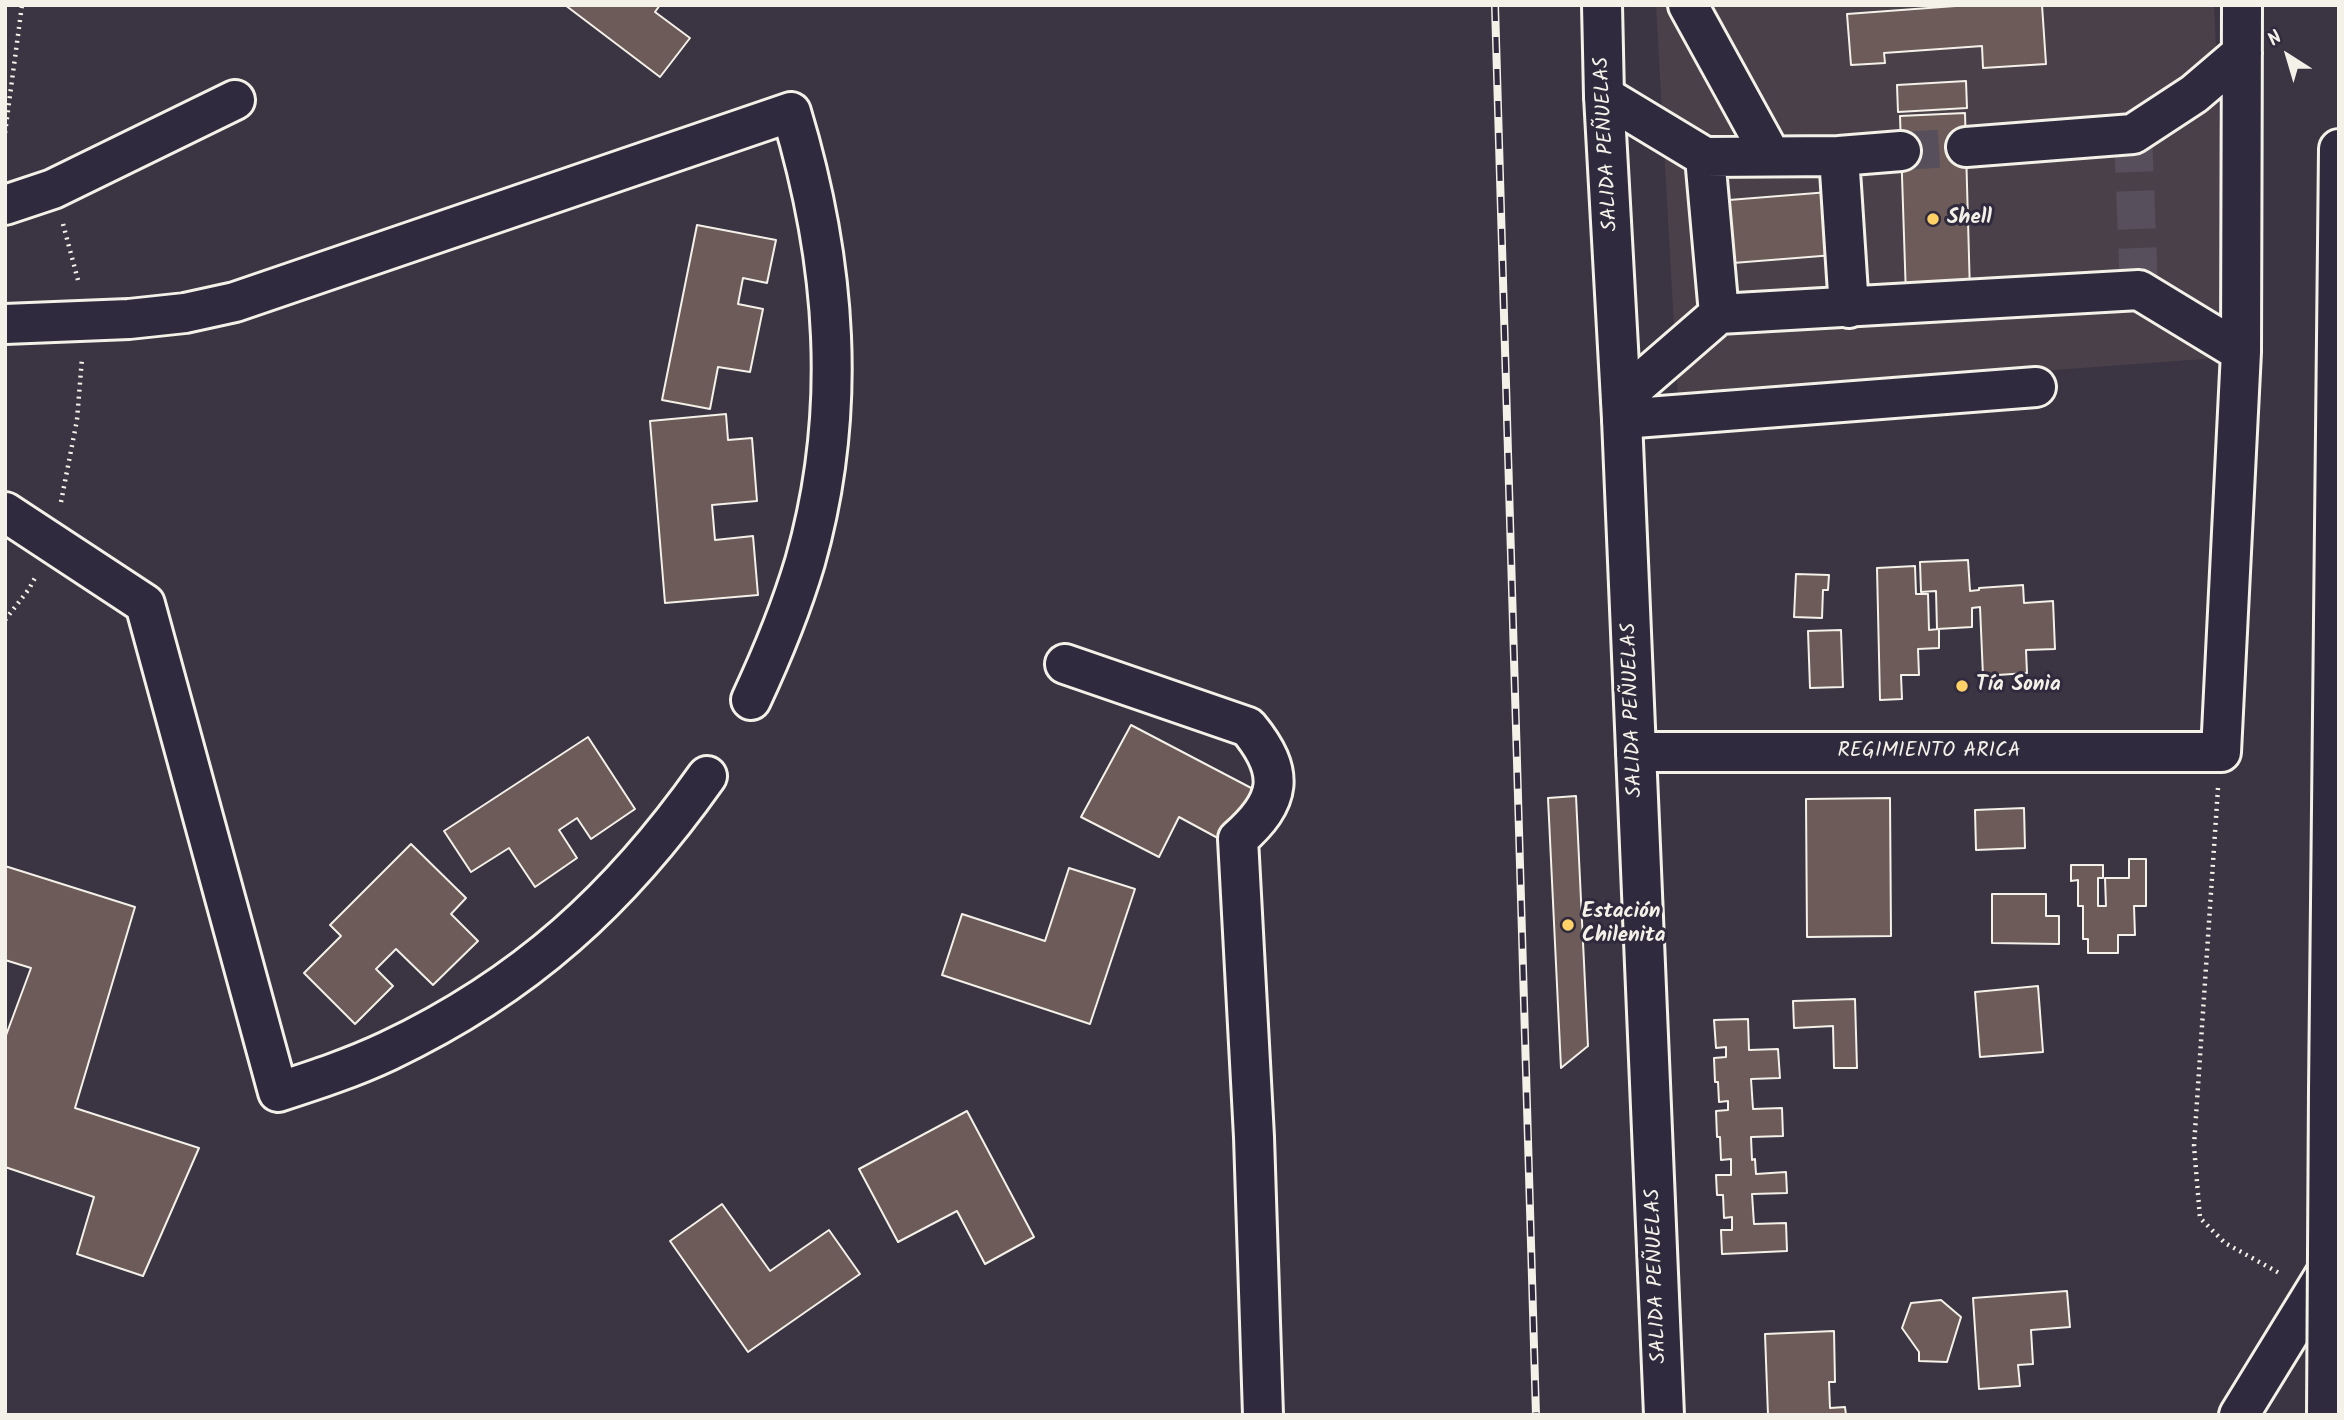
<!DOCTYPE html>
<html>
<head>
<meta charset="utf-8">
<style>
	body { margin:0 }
	#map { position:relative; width:2344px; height:1420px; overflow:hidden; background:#3b3443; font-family:Kalam,sans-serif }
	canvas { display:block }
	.frame { position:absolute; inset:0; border:7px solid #f4f1e8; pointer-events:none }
	.north { position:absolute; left:2253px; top:21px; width:70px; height:70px; -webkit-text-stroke:5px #2f2a3d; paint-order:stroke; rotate:323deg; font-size:19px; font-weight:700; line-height:28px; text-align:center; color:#f4f1e8 }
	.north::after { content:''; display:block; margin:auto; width:24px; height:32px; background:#f4f1e8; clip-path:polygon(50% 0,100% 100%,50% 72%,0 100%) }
</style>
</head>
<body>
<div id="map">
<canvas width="2344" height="1420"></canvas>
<div class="frame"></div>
<div class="north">N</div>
</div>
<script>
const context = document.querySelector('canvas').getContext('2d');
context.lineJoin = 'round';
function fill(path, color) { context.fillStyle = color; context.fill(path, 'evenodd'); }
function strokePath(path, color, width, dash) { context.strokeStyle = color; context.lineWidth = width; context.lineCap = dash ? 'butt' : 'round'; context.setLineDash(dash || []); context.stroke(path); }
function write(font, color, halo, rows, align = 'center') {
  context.font = font + ' Kalam,sans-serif'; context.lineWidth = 6; context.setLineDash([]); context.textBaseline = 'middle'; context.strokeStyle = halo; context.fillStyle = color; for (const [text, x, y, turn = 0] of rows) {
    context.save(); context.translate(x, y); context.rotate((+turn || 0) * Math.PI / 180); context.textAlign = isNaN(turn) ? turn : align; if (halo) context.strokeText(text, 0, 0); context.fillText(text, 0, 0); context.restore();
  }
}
fill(new Path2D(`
	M1656,5H2214L2230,357L1678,398Z`), '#4a404a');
const building = new Path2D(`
	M565,5H660L655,12L690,38L660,77Z
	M1969,5H2042L2046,64L1983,68L1982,46L1884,53L1885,63L1851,65L1847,14Z
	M1966,81L1967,108L1898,112L1897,85Z
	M1965,113L1970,293L1906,296L1900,116Z
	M1829,192L1834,255L1733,263L1729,200Z
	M697,225L776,240L767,283L743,278L738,304L763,309L750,372L718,367L710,409L662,400Z
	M726,414L728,440L752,438L757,501L712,505L715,540L753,536L758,595L665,603L650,421Z
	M1968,560L1970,591L1979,590V588L2023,585L2024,603L2053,601L2055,649L2026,650L2027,673L1983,676L1980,607L1972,608V627L1937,629L1936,591L1921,592L1920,562Z
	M1915,566L1916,594H1928L1929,630L1939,629V648L1918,649L1919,675H1901L1902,699L1880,700L1877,568Z
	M1796,574L1829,575L1828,590H1823L1822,618L1794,617Z
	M1841,630L1843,687L1810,688L1808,631Z
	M1131,725L1255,790L1227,843L1179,817L1159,857L1081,817Z
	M588,737L635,809L591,839L577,818L559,830L577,858L535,887L509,848L471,872L444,831Z
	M1576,796L1588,1046L1561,1068L1548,798Z
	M1890,798L1891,936L1807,937L1806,799Z
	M2024,808L2025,848L1976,850L1975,810Z
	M411,844L466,898L451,914L478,941L433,985L396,949L376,969L393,986L355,1024L304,973L341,936L330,925Z
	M2129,859H2146V906H2134L2135,935H2118V953H2088V939H2083V906H2078V880L2071,881V865H2103V878H2098V906H2106L2105,878H2129Z
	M5,866L135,907L75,1108L199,1148L143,1276L77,1254L94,1197L5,1167V1038L31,968L5,960Z
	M1069,868L1135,889L1090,1024L942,975L962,914L1045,941Z
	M1992,894H2046V916H2059V944L1992,943Z
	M2038,986L2043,1052L1980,1057L1975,992Z
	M1855,999L1857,1068H1834L1833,1026L1794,1028L1793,1001Z
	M1748,1019L1749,1050L1778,1049L1780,1078L1751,1079L1753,1109L1782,1108L1783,1136L1751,1137L1752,1160L1755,1159L1756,1174L1786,1172L1787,1193L1752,1194L1754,1224L1786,1223L1787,1251L1722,1254L1721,1230H1732V1217L1724,1218L1723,1195H1717L1716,1175H1731V1159L1721,1160L1720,1137H1717L1716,1111L1728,1110V1101L1719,1102L1718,1082H1715L1714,1058L1726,1057V1047L1716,1048L1714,1020Z
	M967,1111L1034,1237L985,1264L957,1211L898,1242L859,1169Z
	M722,1204L770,1271L829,1230L860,1274L748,1352L670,1241Z
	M2067,1291L2070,1327L2031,1330L2033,1364L2018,1365L2020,1386L1979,1389L1973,1298Z
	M1941,1300L1961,1317L1947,1362L1919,1361V1352L1902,1328L1911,1303Z
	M1834,1331L1835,1382H1829L1830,1408L1845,1407L1846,1415H1768L1765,1334Z`);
fill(building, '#6c5b59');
strokePath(building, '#f4f1e8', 2);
strokePath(new Path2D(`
	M2133,134L2139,290
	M1901,151L1966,147`), '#57505c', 38, [38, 19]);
const minor = new Path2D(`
	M1688,5L1771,156
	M1604,96L1705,157L1839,156
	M1966,147L2133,134L2194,94L2242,53
	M5,205L53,189L235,100
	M1849,308L1839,156L1901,151
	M1719,314L2139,290L2241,352
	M5,324L129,319L185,313L235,302L791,112C836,261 848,411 805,562C791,609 772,655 751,700
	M1621,399L1719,314L1705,157
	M1622,419L2036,387
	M5,512L145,604L278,1092C315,1080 352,1068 388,1051C525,986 620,899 707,776
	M1065,664L1248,727C1286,773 1281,801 1238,839L1254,1137L1263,1415
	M1636,752H2221L2241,352L2242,5`);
const major = new Path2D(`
	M1602,5L1604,96L1622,419L1664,1415
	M2239,1415L2336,1257`);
const highway = new Path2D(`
	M2329,1090L2339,149`);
strokePath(minor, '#f4f1e8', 44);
strokePath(major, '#f4f1e8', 44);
strokePath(highway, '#f4f1e8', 44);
strokePath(new Path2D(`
	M5,133L22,5
	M63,224L79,284
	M61,502L77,420L82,358
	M5,620L29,589L36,576
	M2218,788L2194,1146L2200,1218L2225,1243L2281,1274`), '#f4f1e8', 4.5, [2, 5]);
strokePath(minor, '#2f2a3d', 38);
strokePath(major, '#2f2a3d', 38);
strokePath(highway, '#2f2a3d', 38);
const rail = new Path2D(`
	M1495,5L1536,1415`);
strokePath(rail, '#f4f1e8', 8);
strokePath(rail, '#2f2a3d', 5, [16]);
const highwayBridge = new Path2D(`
	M2327,1415L2329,1090`);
strokePath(highwayBridge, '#f4f1e8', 44, []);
strokePath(highwayBridge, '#2f2a3d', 38);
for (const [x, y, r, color] of [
	[1933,219,7,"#ffd166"],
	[1962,686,7,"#ffd166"],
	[1568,925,7,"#ffd166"]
]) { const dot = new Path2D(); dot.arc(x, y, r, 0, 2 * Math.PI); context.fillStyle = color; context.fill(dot); strokePath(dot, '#2f2a3d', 2.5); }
write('21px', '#f4f1e8', '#2f2a3d', [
	["SALIDA PEÑUELAS",1608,144,-93],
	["SALIDA PEÑUELAS",1634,710,-92],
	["REGIMIENTO ARICA",1929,752],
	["SALIDA PEÑUELAS",1658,1276,-92]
]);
write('bold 21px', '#f4f1e8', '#2f2a3d', [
	["Shell",1947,219],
	["Tía Sonia",1976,686],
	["Estación",1582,913],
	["Chilenita",1582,937]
], 'left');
</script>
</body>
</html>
